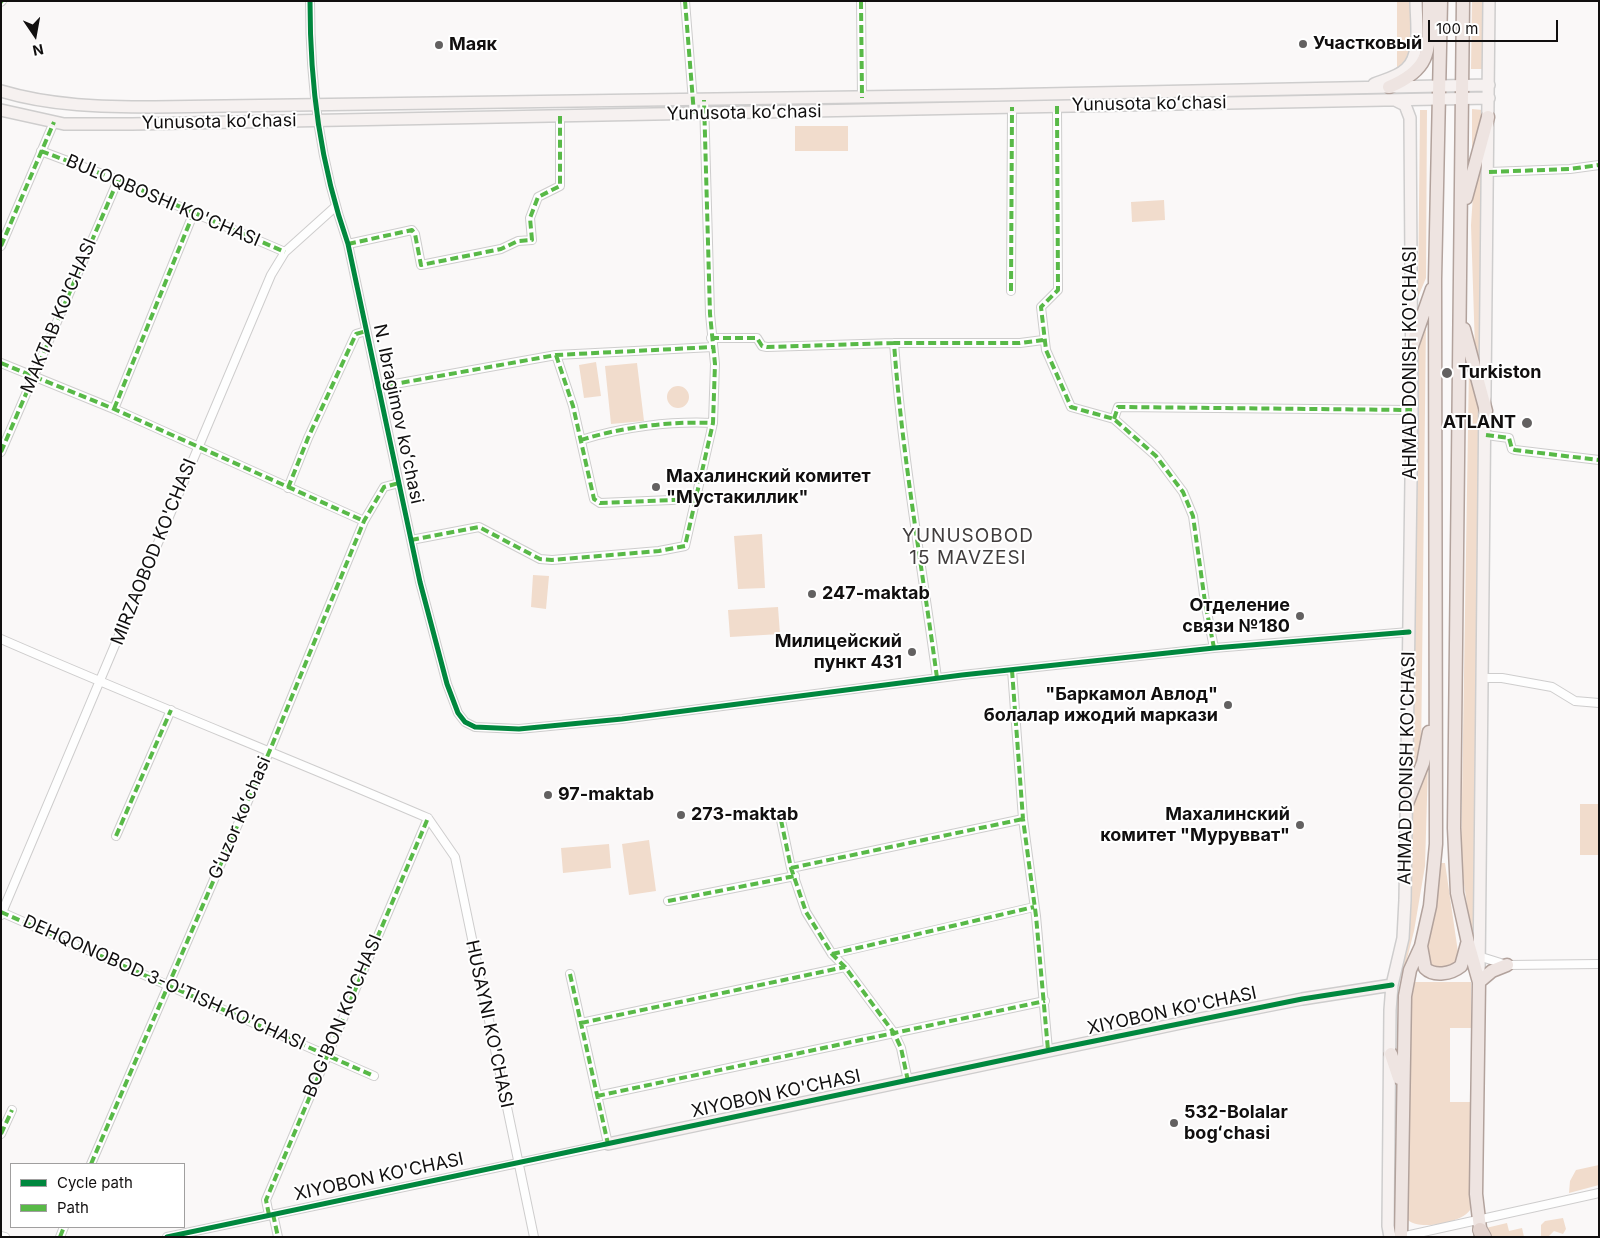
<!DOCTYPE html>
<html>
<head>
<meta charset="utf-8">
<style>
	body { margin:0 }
	#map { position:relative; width:1600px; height:1238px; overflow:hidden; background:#faf8f8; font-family:Inter,sans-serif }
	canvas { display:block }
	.frame { position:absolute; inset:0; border:2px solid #110f0f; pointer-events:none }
	.legend { position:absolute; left:10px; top:1163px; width:175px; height:65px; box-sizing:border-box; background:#fff; border:1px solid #a09f9f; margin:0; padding:6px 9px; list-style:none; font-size:15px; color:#110f0f }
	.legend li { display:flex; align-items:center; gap:10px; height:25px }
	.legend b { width:25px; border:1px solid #a09f9f }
	.north { position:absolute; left:10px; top:10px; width:50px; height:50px; -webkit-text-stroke:4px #fff; paint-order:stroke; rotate:168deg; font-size:14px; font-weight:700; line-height:20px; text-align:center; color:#110f0f }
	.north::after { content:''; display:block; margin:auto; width:18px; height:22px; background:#110f0f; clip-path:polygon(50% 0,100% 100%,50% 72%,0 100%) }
	.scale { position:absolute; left:1428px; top:20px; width:130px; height:22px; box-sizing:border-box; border:2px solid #110f0f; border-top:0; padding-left:6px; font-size:15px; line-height:18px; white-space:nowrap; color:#110f0f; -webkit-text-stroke:4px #fff; paint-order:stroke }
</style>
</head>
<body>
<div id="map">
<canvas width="1600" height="1238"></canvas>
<div class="frame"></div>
<ul class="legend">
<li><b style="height:6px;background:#00873e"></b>Cycle path</li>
<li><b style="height:6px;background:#58b947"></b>Path</li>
</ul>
<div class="north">N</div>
<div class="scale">100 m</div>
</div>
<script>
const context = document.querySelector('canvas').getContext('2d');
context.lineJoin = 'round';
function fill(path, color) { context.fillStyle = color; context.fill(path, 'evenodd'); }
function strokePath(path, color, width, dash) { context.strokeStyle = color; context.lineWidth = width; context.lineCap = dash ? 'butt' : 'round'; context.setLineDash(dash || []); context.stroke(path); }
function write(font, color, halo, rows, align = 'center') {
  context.font = font + ' Inter,sans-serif'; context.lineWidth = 4; context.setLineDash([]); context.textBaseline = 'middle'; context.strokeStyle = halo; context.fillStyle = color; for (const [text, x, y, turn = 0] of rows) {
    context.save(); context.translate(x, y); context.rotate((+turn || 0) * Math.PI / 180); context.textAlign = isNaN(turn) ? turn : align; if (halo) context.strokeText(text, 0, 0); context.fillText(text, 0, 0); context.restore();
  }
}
fill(new Path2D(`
	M1397,1H1410C1410,21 1418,58 1397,68Z
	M1472,1H1485L1484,69H1471Z
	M1472,109L1483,110L1472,160Z
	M1420,110H1427L1426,278L1418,297Z
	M795,126H848V151H795Z
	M1483,152V382L1475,349L1471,225L1474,179Z
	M1164,200L1165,220L1132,222L1131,202Z
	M1426,321L1421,759L1412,778L1418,349L1424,323Z
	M596,362L601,396L584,398L579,365Z
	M637,363L644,421L611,424L605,366Z
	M1469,366L1482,413L1475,943L1471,935L1461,861Z
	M667 397a11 11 0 1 1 22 0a11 11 0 1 1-22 0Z
	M762,534L765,588L738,589L734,536Z
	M533,575L549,576L546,609L531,607Z
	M778,607L780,634L730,637L728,610Z
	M1428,765L1425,866L1414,931L1403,975L1400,974L1409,930L1412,810L1425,766Z
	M1580,804H1599V855H1580Z
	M649,840L656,891L629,895L622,844Z
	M609,844L611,868L563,873L561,848Z
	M1441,863H1445L1459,959L1452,966L1433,967L1425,959L1435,914Z
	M1413,982H1471V1028H1450V1102H1471L1470,1210C1462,1223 1416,1232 1406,1218L1408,1002Z
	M1599,1165V1185L1569,1193L1570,1181L1576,1170Z
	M1563,1218L1566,1229L1563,1234L1554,1231L1548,1237H1541V1225L1545,1221Z
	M1507,1223L1509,1231L1522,1228L1524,1237H1489L1486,1228Z`), '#f1dccc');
const street = new Path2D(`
	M310,1C310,86 320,164 348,244L420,582L447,684L458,713L465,722L475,727L519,729L622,719L962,675L1214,648L1409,632
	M685,1L694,114
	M861,1L862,98
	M1,2L2,1
	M1057,106L1058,290L1041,307L1046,350L1071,407L1114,419L1156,456L1183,492L1193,516L1205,602L1214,648
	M41,151L118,180L285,252
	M1489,172L1570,169L1599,165
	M348,244L412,230L415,234L421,265L501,249L518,241L532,240L530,218L538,197L560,186V116
	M1,246L54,122
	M1011,291L1012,107
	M711,338H757L762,346L767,347L894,343
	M556,355L573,406L594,499L600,503L695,499
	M1,363L114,409L364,521
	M378,387L556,355L713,347
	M114,409L194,212
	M1114,419L1118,407L1412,410
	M1486,435L1509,438L1512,449L1515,450L1599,460
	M581,440C622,427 671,421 713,423
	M1,452L118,180
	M288,488L308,438L356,334L366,331
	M411,540L479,527L540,559L552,560L659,551L685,546L713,423L715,364L710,314L704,100
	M1,639C143,701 286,757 428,818
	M1012,670L1023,819L1036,916L1048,1050
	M937,678C922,566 902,455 894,343H1020L1043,340
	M1484,678H1502L1552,687L1575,701L1599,703
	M428,818L455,857L534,1237
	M781,820L791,868L806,912L832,954L845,967L894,1033L901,1048L908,1081
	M116,836L171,710
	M791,868L1023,819
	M668,901L795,876
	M1,912L374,1076
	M1,915L271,275L285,252L335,207
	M832,954L1034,907
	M1475,955L1507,965L1599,964
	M581,1023L845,967
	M597,1096L1045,1001
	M1,1134L12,1110
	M91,1164L270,750L364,521L384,487L399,483
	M273,1214L278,1237
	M269,1215L266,1200L428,818
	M1,1236L5,1237
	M60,1237L64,1227
	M167,1237L608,1144L570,974
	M1401,1237L1599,1193`);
const secondary = new Path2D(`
	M1374,84C1384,80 1398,77 1406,69C1422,55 1416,21 1416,1
	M1,91C51,106 103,107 155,107L996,95L1489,85
	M1,110L64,124H132L1489,98
	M1479,974L1489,1
	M608,1144L1200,1019L1302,999L1392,985
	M1390,1237L1388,1226L1390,1010L1392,985L1403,938L1405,900L1412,410L1410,118L1405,105L1395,100`);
const primary = new Path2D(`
	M1463,1L1454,828L1457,893L1468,943L1479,982L1476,1194L1481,1237
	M1389,87C1436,67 1428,46 1429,1
	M1466,198L1488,117
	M1464,329L1486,411
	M1412,346L1432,289
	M1406,806L1423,763L1429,732
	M1421,946L1425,968C1434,977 1451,974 1461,966L1467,944
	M1479,982L1492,971L1507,965
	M1391,1054L1399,1078
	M1401,1237L1405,996L1410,970L1421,946L1430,906L1436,844L1435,279L1441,1`);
const highway = new Path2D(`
	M1480,1230L1484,1237`);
strokePath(street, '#cecdcd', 10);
strokePath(secondary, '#cecdcd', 14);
strokePath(primary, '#b2a29c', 15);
strokePath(highway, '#b2a29c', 16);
strokePath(street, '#fefefe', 8);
strokePath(secondary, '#f6f1f0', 11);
strokePath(primary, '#eee4e1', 12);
strokePath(highway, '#e3d3ce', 14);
strokePath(new Path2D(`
	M685,1L694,114
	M861,1L862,98
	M1,2L2,1
	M1057,106L1058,290L1041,307L1046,350L1071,407L1114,419L1156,456L1183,492L1193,516L1205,602L1214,648
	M41,151L118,180L285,252
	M1489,172L1570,169L1599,165
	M348,244L412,230L415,234L421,265L501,249L518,241L532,240L530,218L538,197L560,186V116
	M1,246L54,122
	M1011,291L1012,107
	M711,338H757L762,346L767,347L894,343
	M556,355L573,406L594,499L600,503L695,499
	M1,363L114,409L364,521
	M378,387L556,355L713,347
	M114,409L194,212
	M1114,419L1118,407L1412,410
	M1486,435L1509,438L1512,449L1515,450L1599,460
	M581,440C622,427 671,421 713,423
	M1,452L118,180
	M288,488L308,438L356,334L366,331
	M411,540L479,527L540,559L552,560L659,551L685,546L713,423L715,364L710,314L704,100
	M1012,670L1023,819L1036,916L1048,1050
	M937,678C922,566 902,455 894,343H1020L1043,340
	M781,820L791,868L806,912L832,954L845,967L894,1033L901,1048L908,1081
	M116,836L171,710
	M791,868L1023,819
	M668,901L795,876
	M1,912L374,1076
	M832,954L1034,907
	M570,974L608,1144
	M581,1023L845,967
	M597,1096L1045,1001
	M1,1134L12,1110
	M91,1164L270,750L364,521L384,487L399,483
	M273,1214L278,1237
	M269,1215L266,1200L428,818
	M60,1237L64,1227`), '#58b947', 4, [8, 4]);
strokePath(new Path2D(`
	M310,1C310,86 320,164 348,244L420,582L447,684L458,713L465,722L475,727L519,729L622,719L962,675L1214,648L1409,632
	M167,1237L1055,1049L1302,999L1392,985`), '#00873e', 5);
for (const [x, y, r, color] of [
	[1303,44,5,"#636161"],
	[439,45,5,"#636161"],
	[1447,373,6,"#636161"],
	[1527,423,6,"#636161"],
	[656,487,5,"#636161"],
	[812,594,5,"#636161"],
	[1300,616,5,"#636161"],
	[912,652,5,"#636161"],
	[1228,705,5,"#636161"],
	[548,795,5,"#636161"],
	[681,815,5,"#636161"],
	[1300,825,5,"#636161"],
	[1174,1123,5,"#636161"]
]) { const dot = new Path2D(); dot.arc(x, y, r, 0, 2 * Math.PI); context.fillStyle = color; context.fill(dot); strokePath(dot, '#fff', 2); }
write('bold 18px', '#110f0f', '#fff', [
	["Участковый",1313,44],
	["Маяк",449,45],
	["Turkiston",1458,373],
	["ATLANT",1516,423,"right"],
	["Махалинский комитет",666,477],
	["\"Мустакиллик\"",666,498],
	["247-maktab",822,594],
	["Отделение",1290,606,"right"],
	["связи №180",1290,627,"right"],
	["Милицейский",902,642,"right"],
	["пункт 431",902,663,"right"],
	["\"Баркамол Авлод\"",1218,695,"right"],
	["болалар ижодий маркази",1218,716,"right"],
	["97-maktab",558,795],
	["273-maktab",691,815],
	["Махалинский",1290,815,"right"],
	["комитет \"Мурувват\"",1290,836,"right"],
	["532-Bolalar",1184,1113],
	["bogʻchasi",1184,1134]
], 'left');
write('18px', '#110f0f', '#fff', [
	["Yunusota koʻchasi",1149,104,-1],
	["Yunusota koʻchasi",744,113,-1],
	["Yunusota koʻchasi",219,122,-1],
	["BULOQBOSHI KO'CHASI",163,201,23],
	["MAKTAB KO'CHASI",59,316,-67],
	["AHMAD DONISH KO'CHASI",1411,363,-90],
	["N. Ibragimov koʻchasi",398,414,78],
	["MIRZAOBOD KO'CHASI",154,552,-68],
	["AHMAD DONISH KO'CHASI",1407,768,-89],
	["Gʻuzor koʻchasi",240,818,-67],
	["DEHQONOBOD 3-O'TISH KO'CHASI",164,983,24],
	["XIYOBON KO'CHASI",1172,1011,-12],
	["BOG'BON KO'CHASI",343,1016,-67],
	["HUSAYNI KO'CHASI",489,1024,78],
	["XIYOBON KO'CHASI",776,1094,-12],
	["XIYOBON KO'CHASI",379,1177,-12]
]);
context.letterSpacing = '1px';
write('19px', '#413d3d', '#fff', [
	["YUNUSOBOD",968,536],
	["15 MAVZESI",968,558]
]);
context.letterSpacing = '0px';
</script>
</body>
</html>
